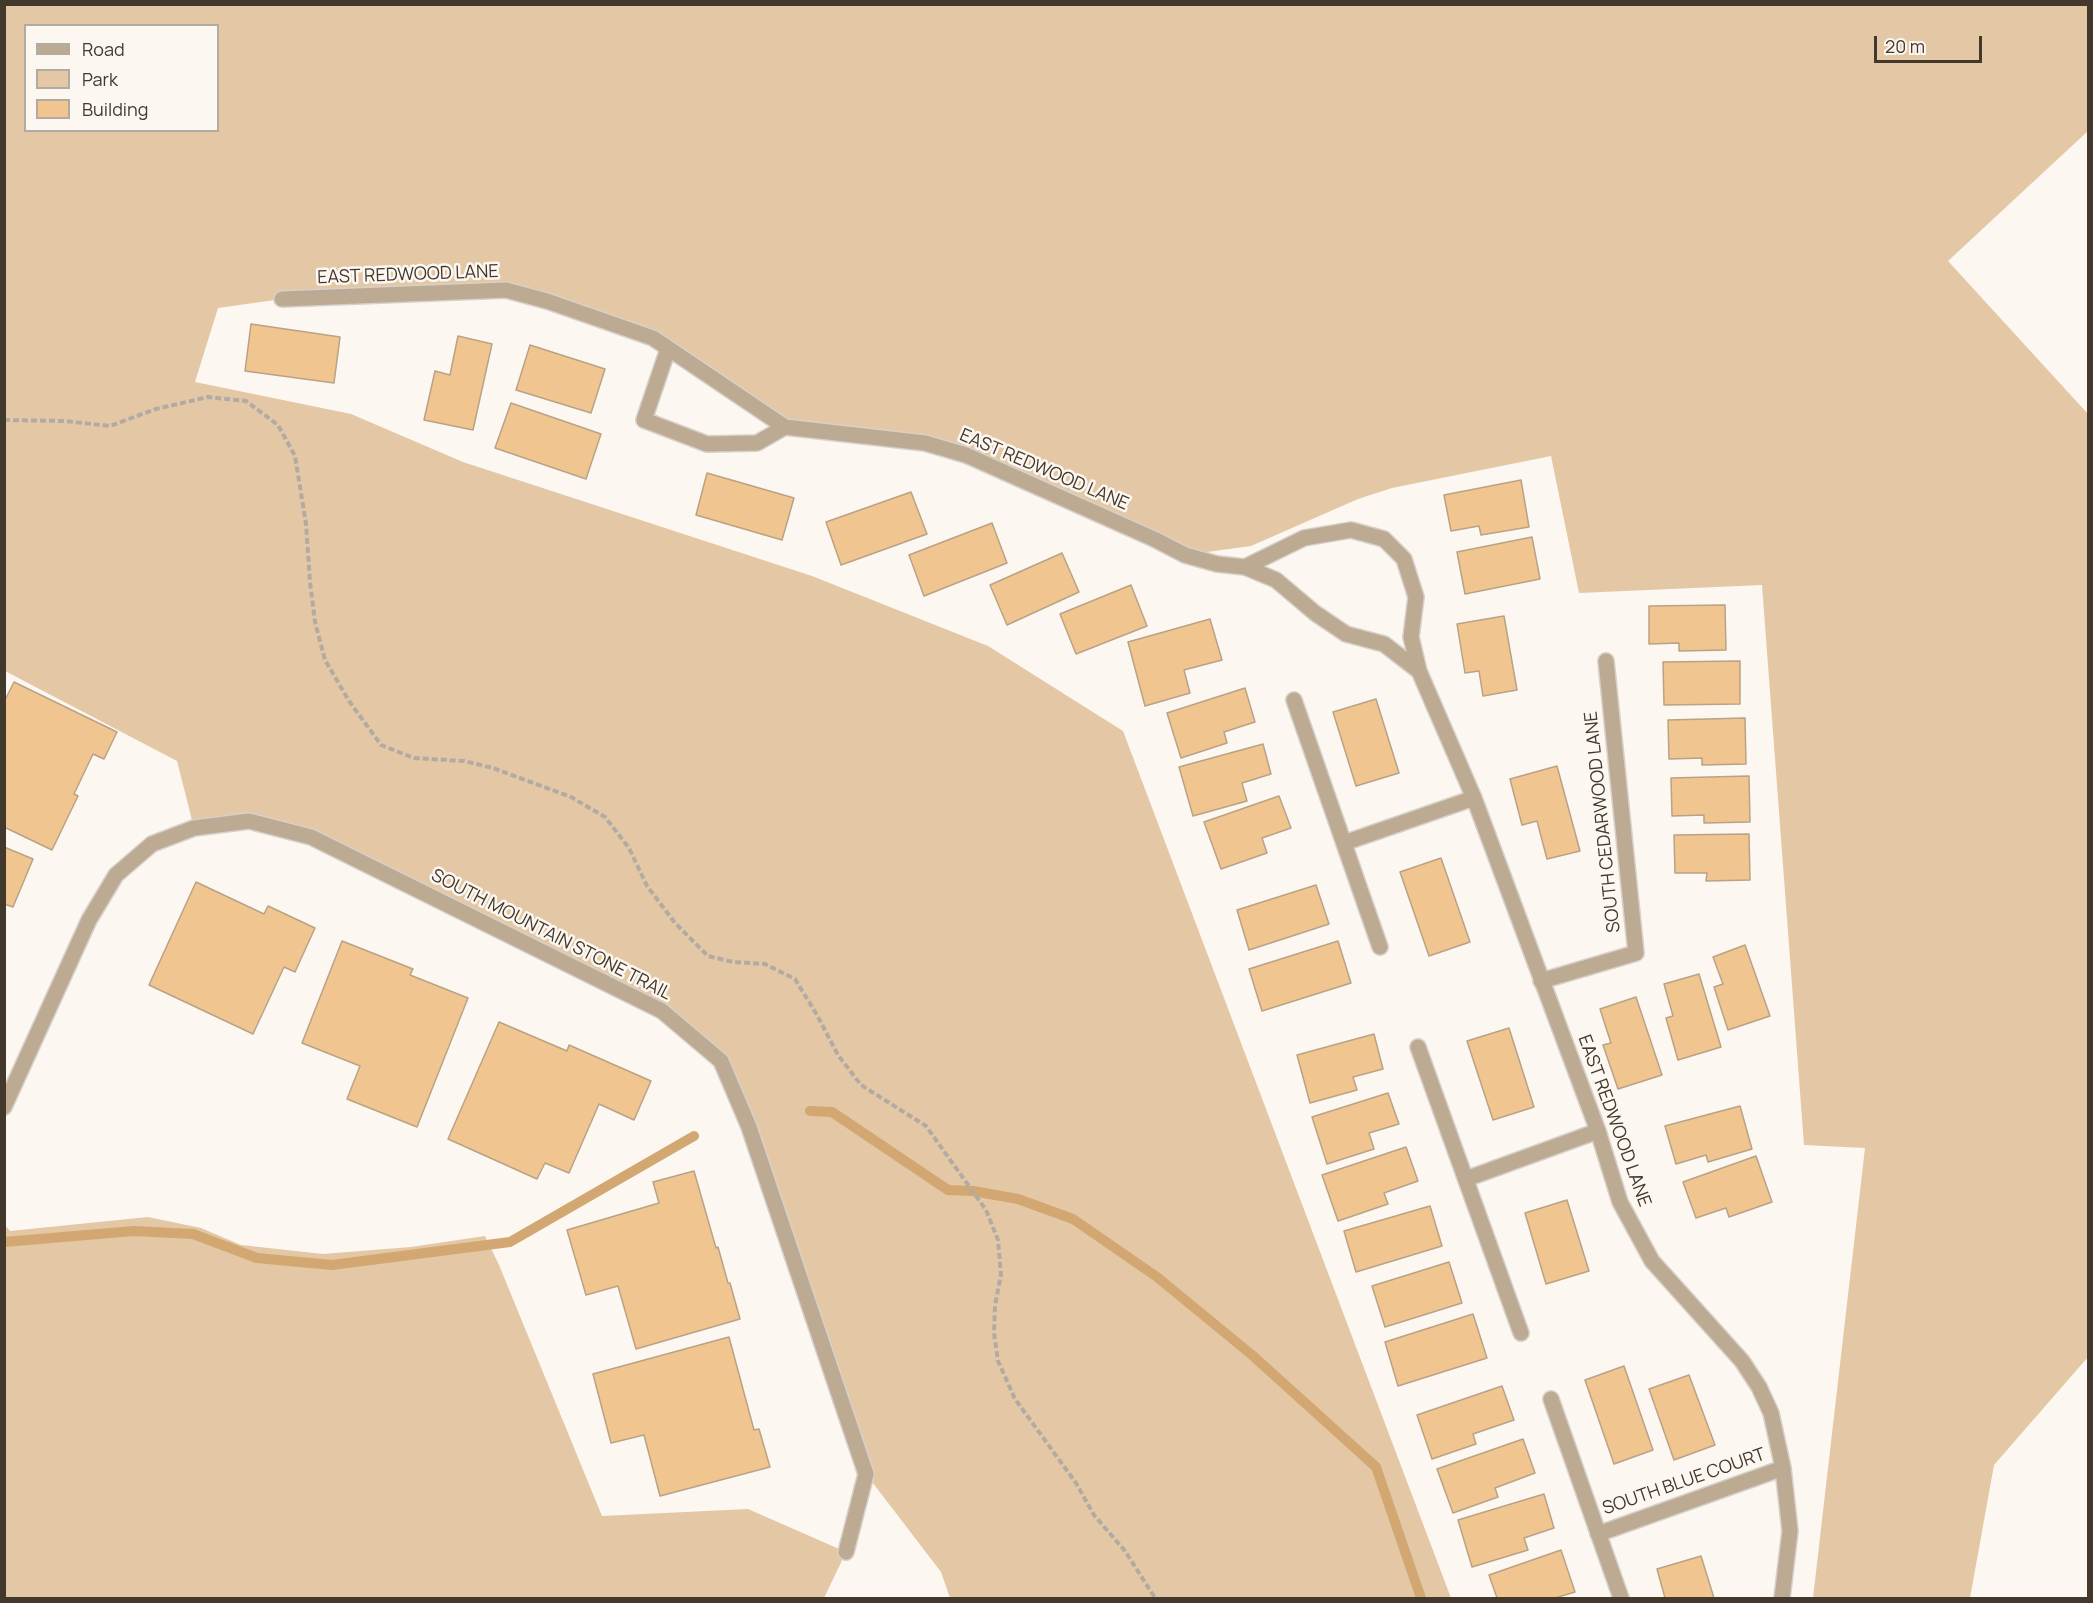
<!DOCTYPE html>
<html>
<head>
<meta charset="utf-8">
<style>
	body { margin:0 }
	#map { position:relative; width:2093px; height:1603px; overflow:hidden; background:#fcf7f1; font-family:Manrope,sans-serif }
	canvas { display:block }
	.frame { position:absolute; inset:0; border:6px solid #42382c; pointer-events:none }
	.legend { position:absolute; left:24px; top:24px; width:195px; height:108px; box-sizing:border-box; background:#fcf7f1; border:2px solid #b2aba2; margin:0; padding:8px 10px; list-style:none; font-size:18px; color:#42382c }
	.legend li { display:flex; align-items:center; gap:12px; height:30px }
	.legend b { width:30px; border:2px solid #b2aba2 }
	.scale { position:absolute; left:1874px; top:36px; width:108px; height:27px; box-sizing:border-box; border:3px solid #42382c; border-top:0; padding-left:8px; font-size:18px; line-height:21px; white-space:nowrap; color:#42382c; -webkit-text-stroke:4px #fcf7f1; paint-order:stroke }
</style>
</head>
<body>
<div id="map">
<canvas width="2093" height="1603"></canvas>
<div class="frame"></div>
<ul class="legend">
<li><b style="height:8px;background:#bdaa93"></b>Road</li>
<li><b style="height:16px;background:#e4c7a4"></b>Park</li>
<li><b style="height:16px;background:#f1c58f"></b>Building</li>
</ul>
<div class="scale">20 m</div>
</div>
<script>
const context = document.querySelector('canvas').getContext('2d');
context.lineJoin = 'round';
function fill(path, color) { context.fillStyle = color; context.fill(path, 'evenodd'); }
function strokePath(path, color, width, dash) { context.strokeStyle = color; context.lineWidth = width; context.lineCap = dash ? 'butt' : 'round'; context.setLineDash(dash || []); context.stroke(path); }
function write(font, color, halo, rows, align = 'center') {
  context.font = font + ' Manrope,sans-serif'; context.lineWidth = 5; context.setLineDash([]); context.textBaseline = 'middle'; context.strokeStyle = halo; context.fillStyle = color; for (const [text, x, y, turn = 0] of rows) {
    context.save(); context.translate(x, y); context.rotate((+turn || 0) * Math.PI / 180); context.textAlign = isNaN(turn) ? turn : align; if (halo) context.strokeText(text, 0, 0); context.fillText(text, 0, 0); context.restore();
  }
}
fill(new Path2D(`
	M4,5H2088V131L1948,261L2088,414V1357L1994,1465L1970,1598H1813L1865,1148L1804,1145L1762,585L1579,593L1551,456L1392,488L1358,499L1251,546L1185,555L966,455L785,427L653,338L506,290L282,299L218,308L195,382L351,414L463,462L812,576L988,646L1123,731L1451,1598H950L941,1572L866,1474L721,1061L662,1011L311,837L249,821L194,828L177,761L5,671ZM26,26H218V130H26Z
	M148,1217L201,1228L241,1245L323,1254L411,1247L485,1236L499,1265L602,1516L748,1509L846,1552L824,1598H5L4,1224L10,1231Z`), '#e4c7a4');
strokePath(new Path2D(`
	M810,1111L832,1112L948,1190L973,1191L1018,1199L1073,1219L1157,1277L1252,1355L1376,1467L1421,1598
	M4,1242L134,1231L193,1234L257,1258L332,1265L510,1242L694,1136`), '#d2a772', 10);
const building = new Path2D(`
	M251,324L340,337L334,383L245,371Z
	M458,336L492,344L473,430L424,420L435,371L450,375Z
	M530,345L605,369L591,413L516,390Z
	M511,403L601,434L586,479L495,448Z
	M707,473L794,498L782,540L696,515Z
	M1521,480L1529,527L1481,535L1479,526L1451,531L1444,495Z
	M911,492L927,534L841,565L826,522Z
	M992,523L1007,563L924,596L909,555Z
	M1532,537L1540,579L1465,594L1457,552Z
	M1062,553L1079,592L1007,625L990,585Z
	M1131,585L1147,626L1076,654L1060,614Z
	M1725,605L1726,650L1679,651V643L1649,644V606Z
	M1504,616L1517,690L1483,696L1479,671L1465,673L1457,624Z
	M1210,619L1222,660L1184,670L1190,693L1145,706L1128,642Z
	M1740,661V704L1664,705L1663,662Z
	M14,682L117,732L104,759L93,754L74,794L78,796L52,850L4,827V702Z
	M1245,688L1255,722L1224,732L1227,743L1181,758L1167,713Z
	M1376,699L1399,773L1356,786L1333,712Z
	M1745,718L1746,764L1702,765V758L1669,759L1668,720Z
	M1263,744L1271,774L1242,783L1247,801L1193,816L1179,767Z
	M1557,766L1580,851L1547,859L1537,821L1522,825L1510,779Z
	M1749,776L1750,822L1704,823V815L1672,816L1671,778Z
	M1279,796L1291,828L1262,838L1267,853L1221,869L1204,822Z
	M1749,834L1750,880L1706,881L1707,873H1675L1674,835Z
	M4,847L33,859L13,907L4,904Z
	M1441,858L1470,942L1429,956L1400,872Z
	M196,882L264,914L268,906L315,928L295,972L284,967L253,1034L149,985Z
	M1316,885L1329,924L1249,950L1237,910Z
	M342,941L413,969L410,975L468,998L417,1127L347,1099L360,1066L302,1043Z
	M1338,941L1351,983L1262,1011L1249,969Z
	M1745,945L1770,1016L1728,1030L1714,987L1723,984L1713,957Z
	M1699,974L1721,1047L1678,1060L1666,1018L1673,1016L1664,984Z
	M1636,997L1662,1075L1618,1089L1603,1045L1611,1043L1600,1009Z
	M499,1022L567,1051L569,1045L651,1081L634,1120L599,1104L569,1173L545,1163L537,1179L448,1139Z
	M1509,1028L1534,1107L1493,1120L1467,1041Z
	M1374,1034L1383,1069L1353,1077L1357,1090L1310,1103L1297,1055Z
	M1388,1093L1399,1124L1369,1133L1374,1149L1327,1164L1312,1117Z
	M1740,1106L1752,1149L1708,1162L1706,1155L1676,1164L1665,1126Z
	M1406,1147L1418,1181L1384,1193L1388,1204L1338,1221L1322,1175Z
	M1756,1156L1772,1202L1729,1217L1726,1208L1696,1218L1683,1182Z
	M694,1171L716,1248L718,1247L728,1283H730L740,1319L636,1349L618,1286L586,1295L567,1230L659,1203L653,1182Z
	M1567,1200L1589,1271L1546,1284L1525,1213Z
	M1430,1206L1442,1246L1356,1272L1344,1231Z
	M1449,1262L1462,1303L1385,1327L1372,1286Z
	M1473,1314L1487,1358L1398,1386L1385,1342Z
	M729,1337L754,1430L759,1429L770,1467L660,1496L644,1435L611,1443L593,1374Z
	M1624,1366L1653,1450L1614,1464L1585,1380Z
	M1689,1375L1715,1445L1674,1460L1649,1389Z
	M1502,1386L1514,1420L1473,1434L1476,1444L1432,1459L1417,1415Z
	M1523,1439L1535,1473L1495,1488L1498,1497L1453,1513L1437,1469Z
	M1544,1494L1554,1528L1524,1538L1528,1550L1472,1567L1458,1520Z
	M1561,1550L1575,1592L1555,1598H1497L1489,1575Z
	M1701,1556L1714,1598H1665L1657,1569Z`);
fill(building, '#f1c58f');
strokePath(building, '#b9a285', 1.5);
const minor = new Path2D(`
	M282,299L506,290L547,301L653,338L785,427L925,443L966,455L1154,539L1185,555L1217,564L1245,567L1276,580L1315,613L1346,634L1384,644L1419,671
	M668,349L644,420L707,444L757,443L785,427
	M1245,567L1304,538L1351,530L1384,539L1404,559L1416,597L1411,637L1419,671L1474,798L1598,1131L1620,1202L1652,1261L1742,1361L1759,1387L1771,1413L1783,1468L1790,1531L1782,1598
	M1294,700L1380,947
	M1344,843L1474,798
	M1541,981L1636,953L1606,661
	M1418,1047L1521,1333
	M4,1107L89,920L116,875L152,844L194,828L249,821L311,837L662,1011L721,1061L749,1127L866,1474L846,1552
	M1466,1179L1598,1131
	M1551,1399L1621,1598
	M1598,1534L1783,1468`);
strokePath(minor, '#d7d1ca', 18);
strokePath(new Path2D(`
	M4,420L65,421L110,426L156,409L208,397L246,401L278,425L295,456L306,524L310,582L315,622L325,660L349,701L381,745L414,758L464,761L493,768L571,797L605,817L629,848L647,886L675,923L708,956L733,962L765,964L795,979L817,1015L838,1055L861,1085L926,1126L986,1210L998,1240L1001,1275L995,1305L994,1333L998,1361L1015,1399L1076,1483L1094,1515L1125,1551L1155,1598`), '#b2aba3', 4, [6, 3]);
strokePath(minor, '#bdaa93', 15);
write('18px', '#42382c', '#fcf7f1', [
	["EAST REDWOOD LANE",408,275,-2],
	["EAST REDWOOD LANE",1044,470,23],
	["SOUTH CEDARWOOD LANE",1603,822,-96],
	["SOUTH MOUNTAIN STONE TRAIL",551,935,27],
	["EAST REDWOOD LANE",1614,1121,70],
	["SOUTH BLUE COURT",1684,1482,-19]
]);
</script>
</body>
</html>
